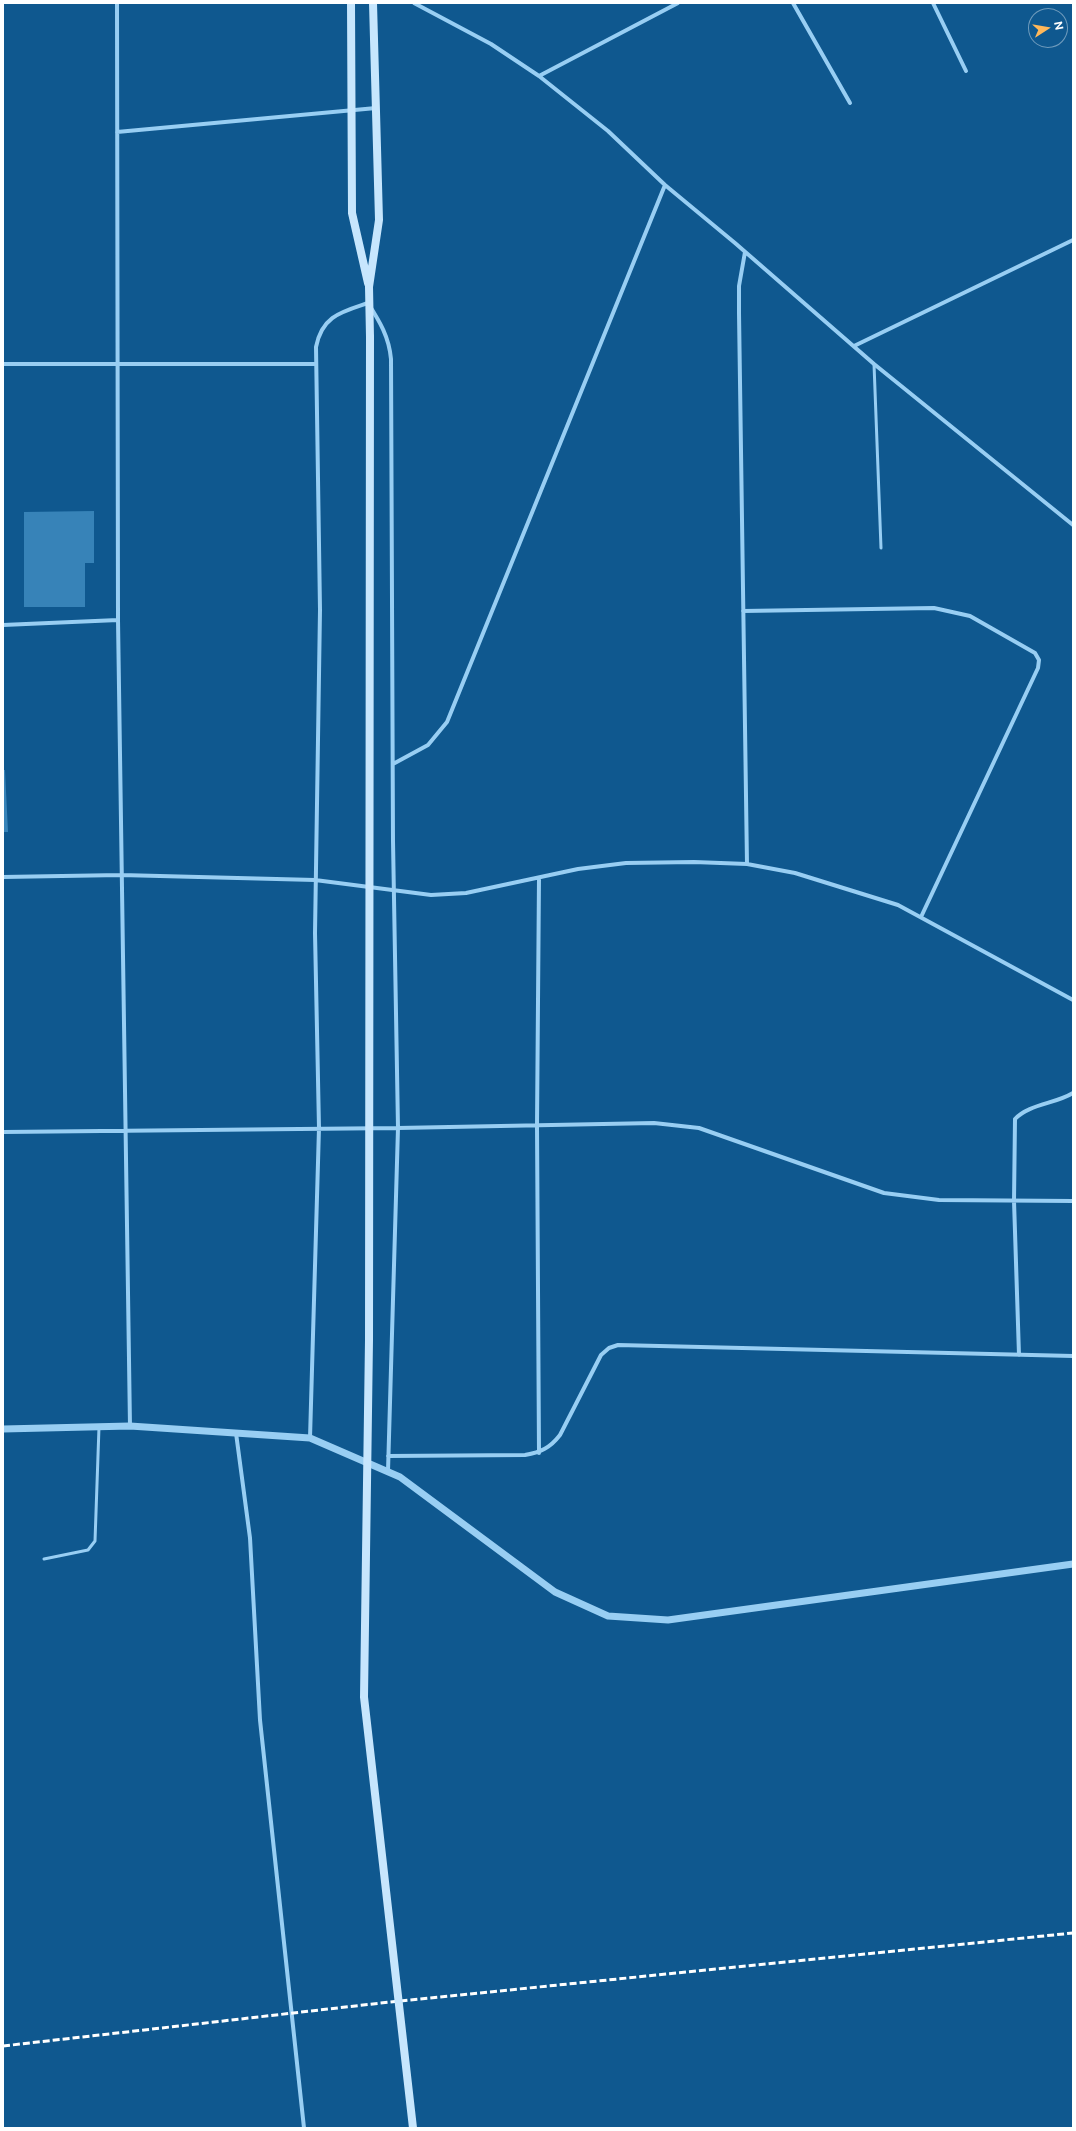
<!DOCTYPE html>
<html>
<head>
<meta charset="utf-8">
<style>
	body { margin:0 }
	#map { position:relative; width:1076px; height:2131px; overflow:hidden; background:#0f588f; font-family:"Public Sans",sans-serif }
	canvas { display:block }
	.frame { position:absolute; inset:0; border:4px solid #fff; pointer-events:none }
	.north { position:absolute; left:1028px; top:8px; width:40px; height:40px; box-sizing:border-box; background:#0f588f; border:1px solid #6f9bbc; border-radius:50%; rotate:78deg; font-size:11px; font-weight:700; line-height:16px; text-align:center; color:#fff }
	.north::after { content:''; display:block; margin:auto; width:14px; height:18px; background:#ffb85a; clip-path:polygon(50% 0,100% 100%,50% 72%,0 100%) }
</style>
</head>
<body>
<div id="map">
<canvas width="1076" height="2131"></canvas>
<div class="frame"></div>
<div class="north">N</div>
</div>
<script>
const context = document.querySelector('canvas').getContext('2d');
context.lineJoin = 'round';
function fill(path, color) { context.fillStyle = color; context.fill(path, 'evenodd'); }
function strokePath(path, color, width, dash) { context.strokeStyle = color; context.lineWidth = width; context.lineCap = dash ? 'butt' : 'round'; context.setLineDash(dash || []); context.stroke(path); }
fill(new Path2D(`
	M94,511V563H85V607H24V512Z
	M3,770H5L8,832H3Z`), '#3783b8');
strokePath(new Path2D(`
	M874,364L881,548
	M44,1559L88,1550L95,1541L99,1427`), '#98cef3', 3);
strokePath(new Path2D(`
	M117,3L118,620L130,1426
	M414,3L491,44L539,76L608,131L665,185L735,243L874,364L1073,525
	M793,3L850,103
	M933,3L966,71
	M539,76L678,3
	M117,132L376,108
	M745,252L739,286V313L747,864
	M854,346L1073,240
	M3,364H316
	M743,611L934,608L970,616L1035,653L1039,660L1038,668L921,917
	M3,625L118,620
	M393,764L428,745L447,722L665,185
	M3,877L121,875L315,880L431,895L466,893L578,869L626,863L694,862L747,864L795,873L898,905L1073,1000
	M3,1132L398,1128L654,1123L699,1128L884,1193L939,1200L1073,1201
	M1019,1355L1014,1201L1015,1119C1029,1104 1055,1104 1073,1093
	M236,1433L250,1538L260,1720L304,2128
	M310,1438L319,1128L315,933L320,610L316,347C322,316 341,312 368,303C380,322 389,337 391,359L393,841L398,1128L388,1471
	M539,1453L537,1125L539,878
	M388,1456L525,1455C541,1452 550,1448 560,1435L601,1355L609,1348L618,1345L1073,1356`), '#98cef3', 4);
strokePath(new Path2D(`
	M3,1429L130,1426L310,1438L400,1477L555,1592L608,1616L668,1620L1073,1564`), '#98cef3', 7);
strokePath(new Path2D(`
	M351,3L352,213L368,283
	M370,337L369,287L379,220L373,3`), '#c7e6fd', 8);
strokePath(new Path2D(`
	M3,2046L390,2002L1073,1933`), '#fff', 3, [7, 3]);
strokePath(new Path2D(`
	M370,337L369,1340L364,1697L413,2128`), '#c7e6fd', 8);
</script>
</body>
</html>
